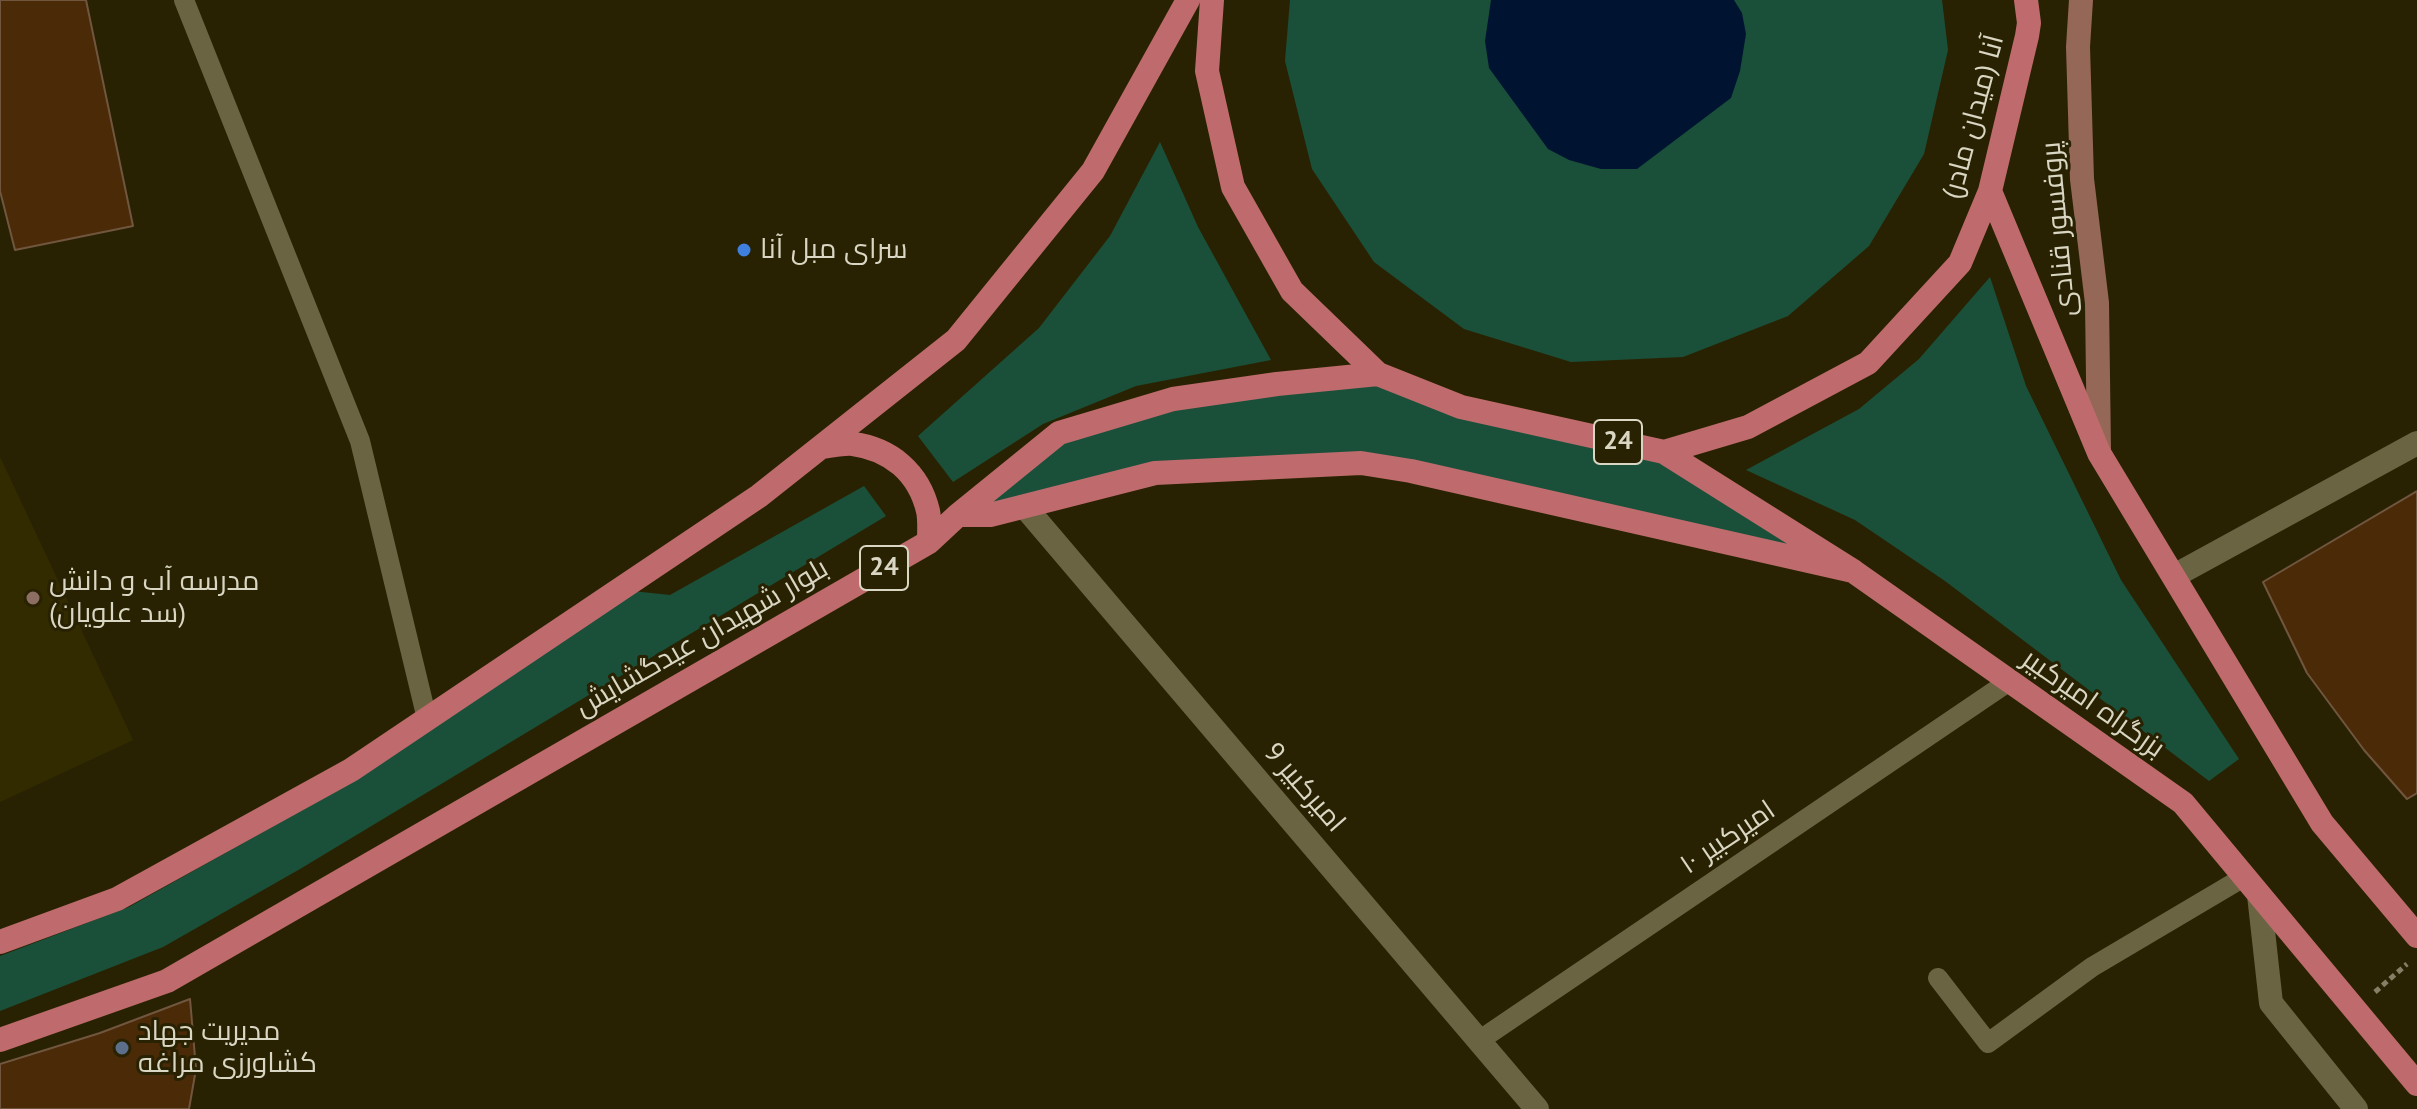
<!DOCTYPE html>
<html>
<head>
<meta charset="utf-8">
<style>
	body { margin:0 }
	canvas { display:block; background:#292202 }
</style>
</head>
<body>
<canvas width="2417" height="1109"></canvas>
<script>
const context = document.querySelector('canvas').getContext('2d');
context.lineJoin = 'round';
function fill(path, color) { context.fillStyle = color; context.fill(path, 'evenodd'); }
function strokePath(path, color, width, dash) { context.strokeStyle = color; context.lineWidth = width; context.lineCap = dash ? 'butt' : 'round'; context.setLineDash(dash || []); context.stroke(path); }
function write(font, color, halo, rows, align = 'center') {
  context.font = font + ' "PT Sans",Cairo,sans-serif'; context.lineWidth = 6; context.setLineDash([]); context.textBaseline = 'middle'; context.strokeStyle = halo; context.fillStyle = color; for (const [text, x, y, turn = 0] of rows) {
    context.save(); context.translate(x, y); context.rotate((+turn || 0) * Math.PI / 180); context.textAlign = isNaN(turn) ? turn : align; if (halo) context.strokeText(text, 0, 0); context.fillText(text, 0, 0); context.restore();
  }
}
fill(new Path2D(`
	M0,457L133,740L0,802Z`), '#332b00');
fill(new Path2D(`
	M1290,0H1942L1948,50L1924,154L1869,246L1788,316L1683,357L1571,362L1464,329L1374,262L1312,169L1285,61Z
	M1160,142L1198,227L1271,360L1136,386L1043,424L953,482L918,436L1039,328L1110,236Z
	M1990,277L2026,386L2121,580L2239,759L2209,781L1945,581L1855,520L1746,470L1859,409L1919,359Z
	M1378,374L1664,452L1853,571L1411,471L1155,473L958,515L1059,433L1173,399Z
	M864,486L886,516L300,869L163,947L0,1011V956L129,907L359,778L632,591L670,595Z`), '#1a5039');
fill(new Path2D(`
	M1491,0H1734L1742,13L1746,34L1740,71L1731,98L1637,169H1601L1569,160L1548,149L1489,68L1485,41Z`), '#001431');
const building = new Path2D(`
	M0,0H86L133,226L15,250L0,191Z
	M2417,491V793L2407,799L2364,750L2307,673L2263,582Z
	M190,999L196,1069L189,1109H0V1064L100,1033Z`);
fill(building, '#4a2a07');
strokePath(building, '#71563f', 2);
strokePath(new Path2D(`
	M2375,992L2407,964`), '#847f66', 5, [6, 4]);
strokePath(new Path2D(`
	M184,0L360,441L427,719
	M1938,978L1988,1043L2092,967L2244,877
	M1480,1040L2008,682`), '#6b6442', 20);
strokePath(new Path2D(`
	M1025,507L1537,1109
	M2174,576L2417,443
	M2259,895L2271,1003L2356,1109`), '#6b6442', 24);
strokePath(new Path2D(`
	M2081,0L2078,47L2082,179L2097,303L2099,451`), '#956757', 24);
strokePath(new Path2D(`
	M1212,0L1207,71L1233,187L1292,291L1378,374L1461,407L1664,452L1748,427L1868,363L1960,263L1990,191L2027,36L2029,23L2026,0
	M1990,191L2099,453L2322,823L2417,936
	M821,447C831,446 843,443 853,444C891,449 919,473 928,511C930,520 929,532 929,542
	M1664,452L1853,571L2183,803L2417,1084
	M958,515L1059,433L1173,399L1277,384L1378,374
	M0,942L117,899L351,770L759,496L956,340L1093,171L1188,0
	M0,1040L167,981L929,542L958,515H990L1155,473L1361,463L1411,471L1853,571`), '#bf6b6d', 24);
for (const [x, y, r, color] of [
	[744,250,8,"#3f7fe0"],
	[33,598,8,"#8d6e63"],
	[122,1048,8,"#5c6f8a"]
]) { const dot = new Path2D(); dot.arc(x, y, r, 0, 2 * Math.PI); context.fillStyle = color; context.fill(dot); strokePath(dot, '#292202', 3); }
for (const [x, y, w] of [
	[1618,442,48],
	[884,568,48]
]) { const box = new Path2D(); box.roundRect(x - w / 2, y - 22, w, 44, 6); context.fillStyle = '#292202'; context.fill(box); strokePath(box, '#d9d6c3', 2); }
write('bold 26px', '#d9d6c3', null, [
	["24",1618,442],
	["24",884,568]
]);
write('28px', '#d9d6c3', '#292202', [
	["آنا (میدان مادر)",1974,117,-75],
	["پروفسور قنادی",2059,229,-95],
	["بلوار شهیدان عیدگشایش",702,638,-30],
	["بزرگراه امیرکبیر",2093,704,35],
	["امیرکبیر 9",1304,788,49],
	["امیرکبیر ۱۰",1728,838,-34]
]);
write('28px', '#d9d6c3', '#292202', [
	["سرای مبل آنا",760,250],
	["مدرسه آب و دانش",49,582],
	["(سد علویان)",49,614],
	["مدیریت جهاد",138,1032],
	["کشاورزی مراغه",138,1064]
], 'left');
</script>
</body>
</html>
